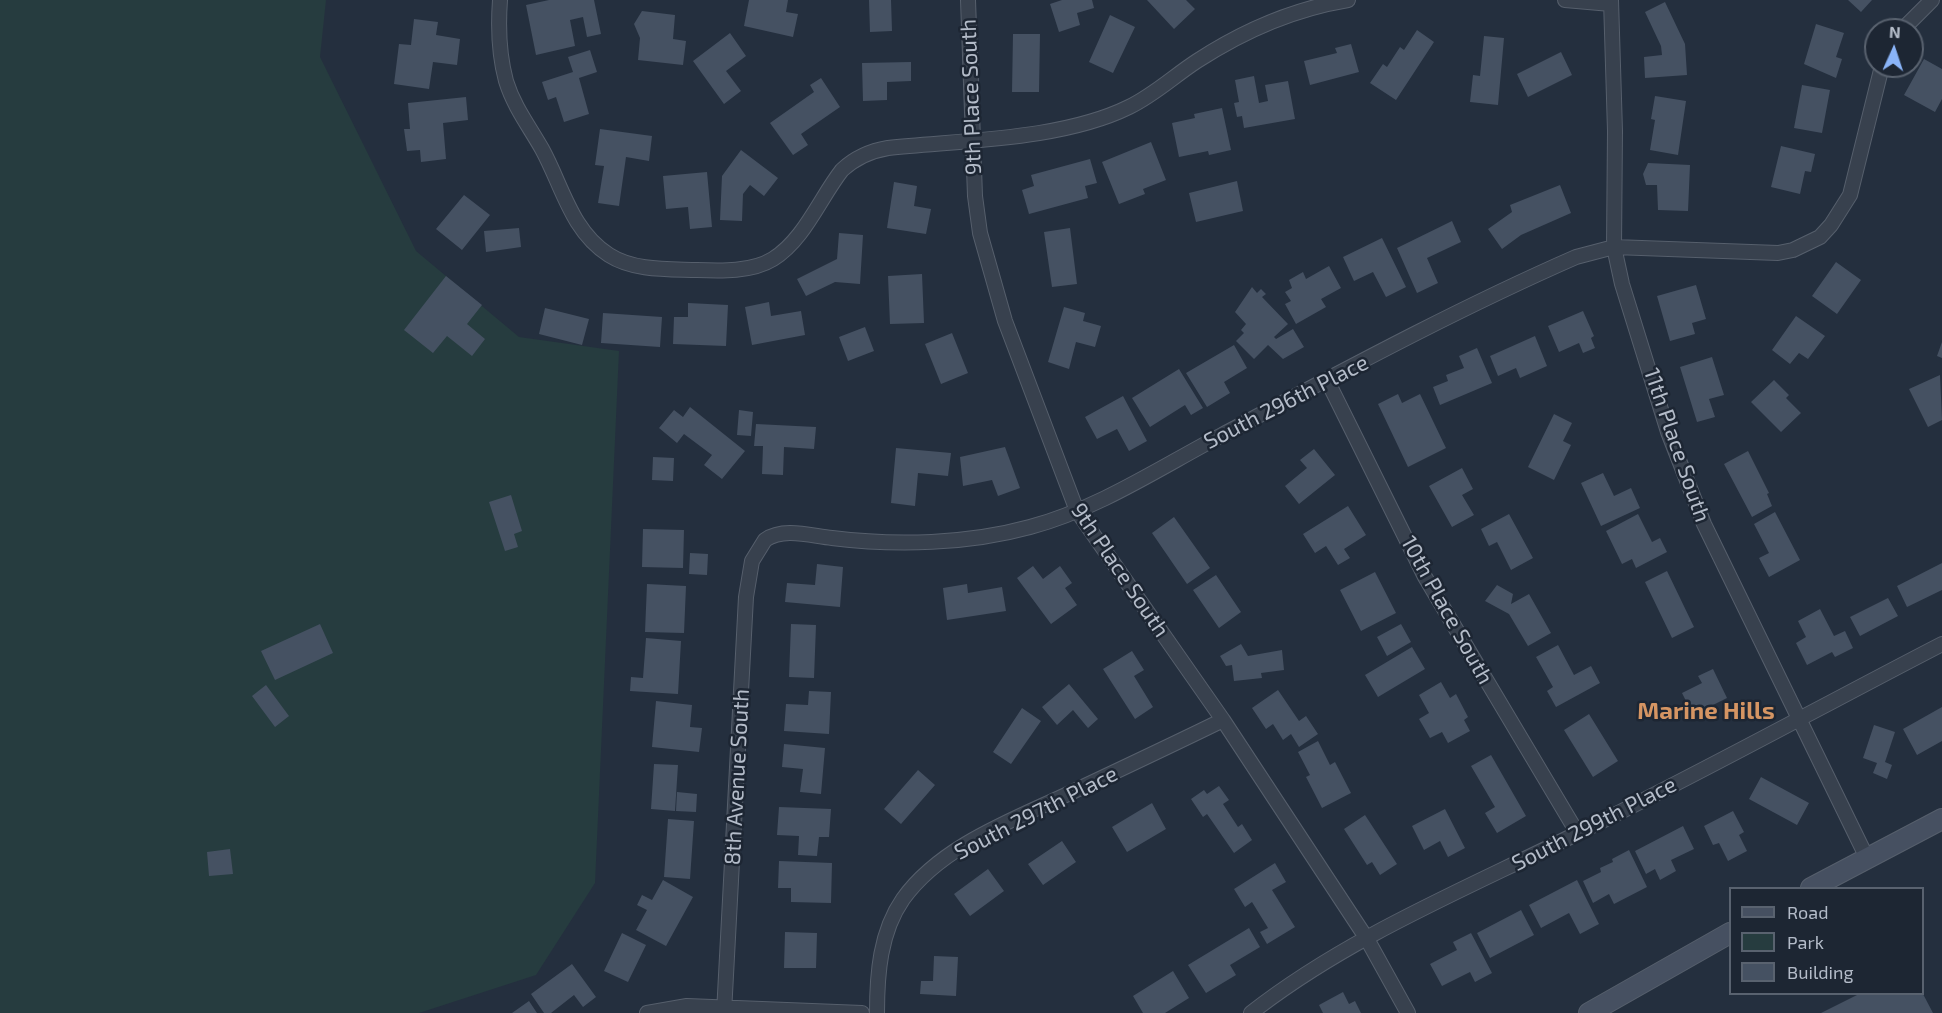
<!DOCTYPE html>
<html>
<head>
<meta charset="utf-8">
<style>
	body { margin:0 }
	#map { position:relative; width:1942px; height:1013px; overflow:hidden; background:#242f3e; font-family:"Exo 2",sans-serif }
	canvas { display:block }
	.legend { position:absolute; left:1729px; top:887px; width:195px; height:108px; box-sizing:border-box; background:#1d2633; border:2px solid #59626f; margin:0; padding:8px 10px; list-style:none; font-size:18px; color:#b4bcc9 }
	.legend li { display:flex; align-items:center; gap:12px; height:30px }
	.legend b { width:30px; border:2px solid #59626f }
	.north { position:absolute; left:1864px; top:18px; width:60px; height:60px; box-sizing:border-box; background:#1d2633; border:2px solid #59626f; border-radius:50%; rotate:3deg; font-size:16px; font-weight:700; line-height:24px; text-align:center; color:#b4bcc9 }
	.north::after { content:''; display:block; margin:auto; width:21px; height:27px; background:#8ab4f8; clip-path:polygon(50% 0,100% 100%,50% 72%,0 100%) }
</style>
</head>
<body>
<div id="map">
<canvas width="1942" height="1013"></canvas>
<ul class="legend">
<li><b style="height:8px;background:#465061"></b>Road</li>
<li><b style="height:16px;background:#263c3f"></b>Park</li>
<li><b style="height:16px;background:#455162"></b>Building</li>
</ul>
<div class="north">N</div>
</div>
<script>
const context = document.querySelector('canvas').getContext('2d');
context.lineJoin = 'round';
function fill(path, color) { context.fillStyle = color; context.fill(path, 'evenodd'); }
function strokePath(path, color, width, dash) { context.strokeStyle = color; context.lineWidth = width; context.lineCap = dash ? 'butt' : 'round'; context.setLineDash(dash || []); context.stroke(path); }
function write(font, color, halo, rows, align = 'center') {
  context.font = font + ' "Exo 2",sans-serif'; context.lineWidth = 5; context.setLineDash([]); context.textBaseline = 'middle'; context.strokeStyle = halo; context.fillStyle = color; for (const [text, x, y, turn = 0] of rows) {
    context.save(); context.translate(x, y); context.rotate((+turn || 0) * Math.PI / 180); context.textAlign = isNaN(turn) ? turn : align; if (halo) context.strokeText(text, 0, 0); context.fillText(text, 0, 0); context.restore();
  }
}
fill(new Path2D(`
	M0,0H326L320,57L416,251L519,337L619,351L595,883L536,975L419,1013H0Z`), '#263c3f');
fill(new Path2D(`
	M549,0H594L601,34L587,37L583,17L570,20L575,46L536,55L526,5Z
	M749,0H788L786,12L798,14L793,37L744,26Z
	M869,0H891L892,31L870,32Z
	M1062,0H1092L1094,8L1077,13L1080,25L1059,32L1050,4Z
	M1147,0H1186L1195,9L1174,29Z
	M1848,0H1872L1861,12Z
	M1665,2L1685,44L1687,75L1645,78L1644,57L1662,55L1661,46L1645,12Z
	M642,11L675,15L673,39L686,41L683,65L638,60L640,38L634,24Z
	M1110,15L1135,27L1113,73L1089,62Z
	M414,19L438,22L436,35L460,39L457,65L433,62L429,89L394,84L399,44L411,45Z
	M1816,24L1844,33L1836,57L1842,59L1836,78L1804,64Z
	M1417,30L1434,42L1396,100L1370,83L1383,64L1387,67L1400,47L1404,50Z
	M730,33L746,56L726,71L741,91L724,104L693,61Z
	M1013,34H1040L1039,92H1012Z
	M1484,36L1504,38L1498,105L1470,102L1473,75L1480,76Z
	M1351,44L1359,72L1310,85L1304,61L1337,53L1335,48Z
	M590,50L597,72L579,78L589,114L564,122L556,97L548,100L542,82L573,72L568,57Z
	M1561,52L1572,75L1528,97L1517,74Z
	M1924,59L1942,69V99L1935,112L1904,95Z
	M911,62V81L887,82V100L863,101L862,63Z
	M1254,76L1259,103L1268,101L1265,85L1288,81L1295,119L1244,128L1242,116L1237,117L1234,103L1239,102L1235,80Z
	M821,78L840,107L801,134L808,145L793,155L770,123L814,92L810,85Z
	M1802,85L1830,90L1822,133L1794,128Z
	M1655,96L1686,101L1678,155L1650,150L1655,120L1651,119Z
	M466,97L468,120L443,123L446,159L421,162L420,150L407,151L404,129H410L408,103Z
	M1222,108L1231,150L1209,155L1208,151L1179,157L1172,123L1195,118L1194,114Z
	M600,129L652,136L649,161L626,157L619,206L598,203L604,166L595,165Z
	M1151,142L1166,180L1143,189L1145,194L1119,204L1102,162Z
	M1781,146L1815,154L1811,172L1805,171L1800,194L1771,187Z
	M741,150L778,178L764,196L750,185L743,194L742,221L720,220L722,176Z
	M1090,159L1097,183L1085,186L1088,198L1029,214L1022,190L1034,186L1031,175Z
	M1648,163L1690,165L1688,211L1658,210L1657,185H1646L1643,174Z
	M707,172L712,227L690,229L688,207L666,209L663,176Z
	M1237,181L1243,211L1196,222L1189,193Z
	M894,182L917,186L914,206L931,209L926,234L887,228Z
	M1560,185L1571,213L1521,235L1502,249L1488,229L1512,212L1510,205Z
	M464,195L490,215L462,250L436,229Z
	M1452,221L1461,242L1427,258L1438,283L1417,293L1397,248Z
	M519,228L521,247L486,252L484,231Z
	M1070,228L1077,284L1052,287L1044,232Z
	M839,233L863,235L860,284L835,282L806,296L797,279L837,259Z
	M1382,238L1406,287L1386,297L1373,272L1354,281L1343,257Z
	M1836,262L1861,280L1837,314L1812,296Z
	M1329,266L1341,288L1321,299L1326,307L1296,324L1285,304L1291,301L1285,292L1292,288L1289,280L1303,272L1306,279Z
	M922,274L924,323L890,324L888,276Z
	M446,276L482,305L467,324L485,339L472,356L447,336L433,353L404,330Z
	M1696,285L1706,319L1692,323L1695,334L1670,341L1657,296Z
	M1252,287L1257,293L1261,289L1266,294L1262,297L1288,324L1274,337L1276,339L1293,329L1304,347L1283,359L1268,345L1254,359L1236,341L1244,333L1241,330L1246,324L1235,312Z
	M769,302L771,316L801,311L805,335L752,345L745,307Z
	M688,303L728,305L726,346L673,344L674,317H688Z
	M1064,307L1085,313L1083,321L1101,326L1095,347L1076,342L1069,369L1048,362Z
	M545,308L589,319L582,345L539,334Z
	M1583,311L1594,336L1591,338L1595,348L1583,353L1579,343L1559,352L1548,326Z
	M603,313L662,317L660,347L601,343Z
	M1796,316L1825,336L1808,359L1799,353L1790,364L1772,350Z
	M865,327L874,351L848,361L839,337Z
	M952,333L968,373L941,384L925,344Z
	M1535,336L1547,366L1520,378L1516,368L1498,376L1490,356Z
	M1942,342V358L1937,356Z
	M1234,345L1247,368L1224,382L1230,393L1207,407L1186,373Z
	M1477,348L1492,383L1440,405L1433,387L1448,381L1446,375L1464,368L1459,356Z
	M1712,357L1724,395L1709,399L1715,417L1697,422L1680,367Z
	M1179,369L1203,408L1191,415L1185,405L1150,427L1132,398Z
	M1940,375L1942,420L1928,427L1909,389Z
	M1774,380L1789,395L1786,398L1801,413L1781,432L1751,402Z
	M1398,394L1402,403L1420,394L1446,448L1408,467L1378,404Z
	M1123,396L1147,441L1129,451L1117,429L1097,439L1085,417Z
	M690,407L745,451L722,479L704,465L712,455L684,434L677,443L659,428L674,410L683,417Z
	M739,410L753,412L751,436L737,435Z
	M1554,414L1572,423L1563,441L1571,445L1554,480L1528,467Z
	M756,424L816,427L814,449L784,447L783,475L762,474L763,446H754Z
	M1005,447L1020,488L998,496L992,480L963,486L960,457Z
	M896,448L951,453L948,476L918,473L915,506L891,503Z
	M1314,449L1335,475L1299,504L1285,486L1307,468L1300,460Z
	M1748,451L1769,493L1767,494L1772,506L1752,517L1724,464Z
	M653,457L674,458L673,481L652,480Z
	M1462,468L1473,489L1462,495L1474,515L1452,527L1429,486Z
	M1603,473L1614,496L1631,488L1640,508L1601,526L1581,483Z
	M511,495L522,531L514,534L518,547L505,551L489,502Z
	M1348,506L1366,535L1344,549L1350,558L1338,565L1326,546L1315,553L1303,534Z
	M1775,512L1800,560L1769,577L1759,558L1769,553L1754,524Z
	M1509,514L1533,558L1511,570L1497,542L1489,546L1481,529Z
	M1638,514L1652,542L1660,538L1667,552L1636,568L1632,559L1622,564L1606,531Z
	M1174,517L1210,568L1187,584L1152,533Z
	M643,529L684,530L683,568L642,567Z
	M690,553L708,554L707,575L689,574Z
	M1942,563V590L1907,607L1897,586Z
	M817,564L843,567L840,607L785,602L787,583L815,585Z
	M1033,566L1043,579L1060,566L1072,583L1065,588L1077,605L1051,624L1017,578Z
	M1667,571L1694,627L1672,638L1645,582Z
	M1375,572L1396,613L1361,631L1340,590Z
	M1216,575L1241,612L1219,628L1193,590Z
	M647,584L686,586L684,633L645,632Z
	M967,584L968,593L1002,587L1006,611L947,620L943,588Z
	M1497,585L1513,594L1511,604L1529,594L1551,633L1528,646L1509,614L1485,601Z
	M1888,598L1898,616L1860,636L1850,617Z
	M1820,609L1834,636L1845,631L1853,648L1835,657L1832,652L1807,665L1796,643L1806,637L1798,621Z
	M320,624L333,653L275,680L261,651Z
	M791,624L816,625L814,678L789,677Z
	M1401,624L1411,642L1387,656L1377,637Z
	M646,638L681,641L678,694L630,691L631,677L643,678Z
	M1241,644L1248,656L1282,650L1284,670L1261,673L1262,678L1234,681L1232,665L1226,666L1220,656Z
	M1558,645L1574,675L1591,666L1600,683L1556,707L1547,691L1553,687L1536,657Z
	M1412,647L1425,669L1378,697L1365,675Z
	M1132,651L1144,670L1134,676L1153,707L1135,719L1103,669Z
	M1713,669L1727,698L1693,715L1682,693L1702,683L1698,676Z
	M1441,682L1450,698L1456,694L1468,717L1464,720L1470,731L1448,743L1442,732L1430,738L1419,719L1429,713L1419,695Z
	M1069,684L1098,719L1088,728L1073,710L1057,725L1042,707Z
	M266,685L289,716L275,727L252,696Z
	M1278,690L1299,721L1306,716L1318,734L1299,747L1291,734L1283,740L1273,724L1266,729L1252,708Z
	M809,691L831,692L829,734L784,731L786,704L808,705Z
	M656,701L692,705L690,727L702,728L699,752L652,747Z
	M1942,707V741L1917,755L1903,729Z
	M1022,708L1041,721L1011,764L993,752Z
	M1589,714L1618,761L1593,777L1564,730Z
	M1874,725L1895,732L1885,762L1892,765L1887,779L1873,773L1877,763L1863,758Z
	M1318,741L1330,765L1335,762L1351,793L1322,808L1306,777L1310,775L1298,752Z
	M784,744L825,748L821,794L800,792L803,769L782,767Z
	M1491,755L1526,816L1497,833L1485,813L1495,807L1471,766Z
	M654,764L678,765L675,811L651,809Z
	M918,770L935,785L901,824L884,809Z
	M1761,777L1809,803L1797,825L1749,799Z
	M1219,786L1229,800L1223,804L1238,827L1242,824L1252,840L1234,853L1207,814L1203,817L1191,799L1204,790L1207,794Z
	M677,792L697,794L696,812L676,811Z
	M1152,803L1166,829L1127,852L1112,827Z
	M779,807L831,809L829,837H819L817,856L798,855L799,836L777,835Z
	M1445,809L1465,848L1448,857L1440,841L1424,850L1412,826Z
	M1733,811L1744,832L1739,835L1747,851L1728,861L1719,843L1713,845L1704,826Z
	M1365,815L1397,864L1380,875L1372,862L1367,865L1344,829Z
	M668,819L694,821L690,879L664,877Z
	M1683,826L1694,849L1671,860L1676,871L1660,880L1655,869L1646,874L1635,851Z
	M1062,841L1076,862L1043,885L1028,864Z
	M230,849L233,874L209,876L207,852Z
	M1629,850L1647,887L1614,904L1609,894L1593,903L1583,881L1601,872L1600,868L1613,862L1612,859Z
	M779,861L832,863L831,903L791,902V888H778Z
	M1275,863L1286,882L1272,890L1295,927L1267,944L1260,932L1268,928L1252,902L1245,907L1234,889Z
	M988,869L1004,891L970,916L954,894Z
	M663,880L693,897L666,946L636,930L647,910L637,905L642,895L652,900Z
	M1577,880L1599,924L1580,934L1569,913L1541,928L1529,905Z
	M1521,910L1534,935L1490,958L1477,933Z
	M1249,928L1260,947L1230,965L1236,975L1206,993L1188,965Z
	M785,932L817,933L816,968H784Z
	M622,933L646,945L628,982L604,971Z
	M1471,933L1492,973L1475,982L1470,972L1442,986L1430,964L1457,950L1453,942Z
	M934,956L958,957L956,996L920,994L921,981H933Z
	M572,964L596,997L583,1007L574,995L551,1013H544L531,994Z
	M1173,971L1189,998L1165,1013H1143L1133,996Z
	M1343,992L1349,1004L1355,1001L1361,1013H1323L1319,1005Z
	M1859,994H1923L1933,1013H1821Z
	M529,1001L537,1013H512Z`), '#455162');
const minor = new Path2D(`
	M500,0C498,27 499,55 506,81C514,107 529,126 542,149C562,185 571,231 609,255C634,271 668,269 697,270C721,271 752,272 773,259C804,240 820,198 842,170C856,157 870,151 888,148C963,140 1062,140 1129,107C1154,95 1174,76 1197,61C1243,31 1293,9 1348,0
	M968,0L975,196L980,233L1005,321L1077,511L1223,720L1367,939L1408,1013
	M1565,0L1611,4
	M1611,0L1615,131L1614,247L1622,284L1668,432L1704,524L1867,858
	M1902,30L1932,0
	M1327,380L1425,577L1578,834
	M647,1013L687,1006L862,1013
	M724,1013L746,597L752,561L765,540C784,527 811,536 832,538C896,546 968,544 1030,527C1098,509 1161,467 1222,435C1339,373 1455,310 1576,257L1614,247L1778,253L1793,250L1820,237L1831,225L1850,195L1882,66
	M877,1013C877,974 880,932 903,899C941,846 1013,820 1070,793C1121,769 1172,745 1223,720
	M1251,1013C1348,937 1466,889 1576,834C1699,774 1820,707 1942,644`);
const secondary = new Path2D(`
	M1811,888L1942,819
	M1589,1013L1730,933`);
strokePath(minor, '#565f6c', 16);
strokePath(secondary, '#565f6c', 22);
strokePath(minor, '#38414e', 14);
strokePath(secondary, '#465061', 20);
write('22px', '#b4bcc9', '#1d2633', [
	["9th Place South",971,97,-92],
	["South 296th Place",1286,402,-27],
	["11th Place South",1677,445,71],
	["9th Place South",1120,570,56],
	["10th Place South",1447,610,61],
	["8th Avenue South",737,777,-87],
	["South 297th Place",1036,813,-27],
	["South 299th Place",1594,824,-27]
]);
write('bold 24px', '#d59563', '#1d2633', [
	["Marine Hills",1706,711]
]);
</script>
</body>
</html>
